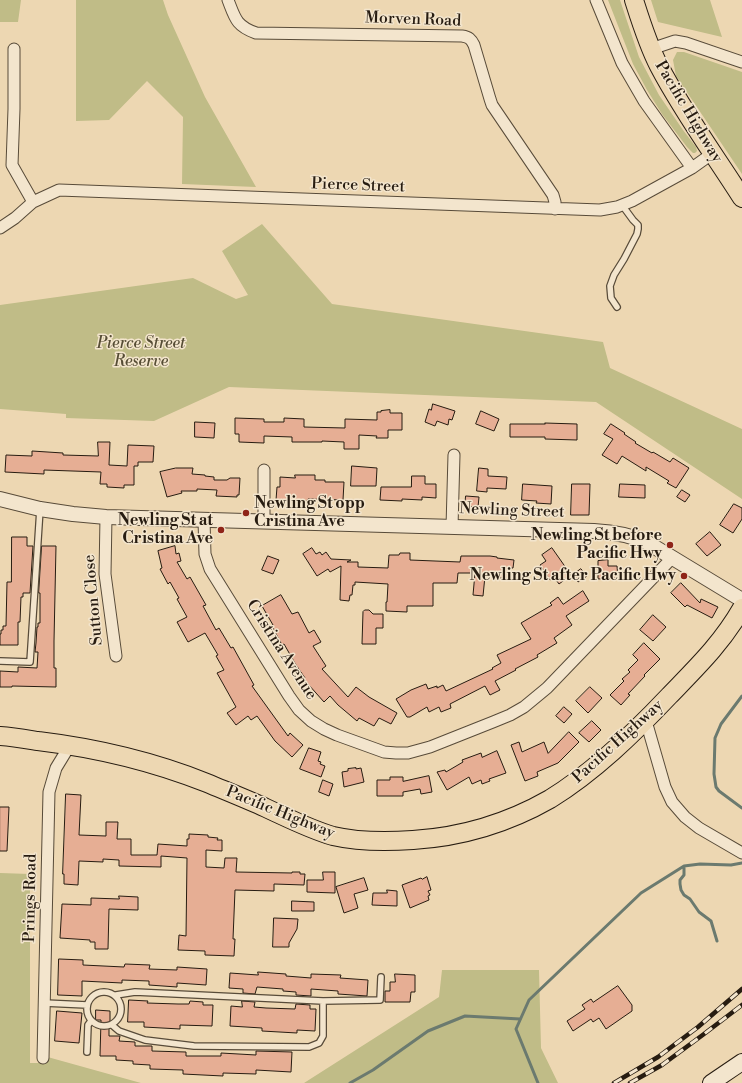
<!DOCTYPE html>
<html>
<head>
<meta charset="utf-8">
<style>
	body { margin:0 }
	canvas { display:block; background:#edd7b2 }
</style>
</head>
<body>
<canvas width="742" height="1083"></canvas>
<script>
const context = document.querySelector('canvas').getContext('2d');
context.lineJoin = 'round';
function fill(path, color) { context.fillStyle = color; context.fill(path, 'evenodd'); }
function strokePath(path, color, width, dash) { context.strokeStyle = color; context.lineWidth = width; context.lineCap = dash ? 'butt' : 'round'; context.setLineDash(dash || []); context.stroke(path); }
function write(font, color, halo, rows, align = 'center') {
  context.font = font + ' "Libre Bodoni",serif'; context.lineWidth = 3; context.setLineDash([]); context.textBaseline = 'middle'; context.strokeStyle = halo; context.fillStyle = color; for (const [text, x, y, turn = 0] of rows) {
    context.save(); context.translate(x, y); context.rotate((+turn || 0) * Math.PI / 180); context.textAlign = isNaN(turn) ? turn : align; if (halo) context.strokeText(text, 0, 0); context.fillText(text, 0, 0); context.restore();
  }
}
fill(new Path2D(`
	M0,0H21L18,22H0Z
	M76,0H163L168,15L205,97L256,187L182,184L183,117L147,81L109,120L76,121Z
	M608,0H620L639,57L659,95L683,130L696,147L697,151L695,153H693L687,147L662,114L647,90L633,64Z
	M651,0H710L722,37L658,22Z
	M677,52H684L742,72V174L676,76L673,60Z
	M262,224L332,304L603,342L610,368L742,429V499L596,402L229,387L154,421L66,418V414L0,409V305L193,278L236,299L248,295L222,251Z
	M0,873L30,874V1063H44V1056L141,1083H0Z
	M442,970H539L541,1048L558,1083H304L439,997Z`), '#c0bc87');
strokePath(new Path2D(`
	M742,696L721,724L715,738L714,774L716,787L719,791L742,808
	M684,866V875L680,880V884L681,890L684,895L690,899L699,912L711,921L717,941
	M350,1083L373,1070L428,1031L465,1016L520,1019
	M538,1083L516,1029L529,1000L641,893L684,866L700,864L731,865L742,863`), '#6b7a6f', 3);
const building = new Path2D(`
	M433,404L455,411L452,420L449,419L448,425L437,421L435,426L425,422L429,409L431,410Z
	M390,410V413H402V430H388V438H376L377,436L359,435V449H344V442L322,441V442H292V437L264,436V443L239,442V434H235V418L264,419V422H284V418L304,419V427L345,428V419L377,420V412H381V411Z
	M481,411L499,419L494,431L476,424Z
	M195,422L215,423L214,438L195,437Z
	M545,423L577,424V440L545,439V437H510V424H545Z
	M611,424L625,433L624,434L636,442L635,443L652,453L653,452L670,462L673,458L689,468L676,488L667,483L669,481L646,467V471L622,456L617,464L602,455L613,439L604,434Z
	M98,442H110L109,465L127,466L128,445L154,446L153,462H138V466H134V485H124V488L107,487V484H100L101,472L44,470V474L5,472L6,455L32,456V451L63,453V455L98,456Z
	M352,466L377,468L376,486H351Z
	M176,468H193L192,474L205,475V476L214,477V480H227L230,478H240L239,495H237V497L216,496L217,490L197,489V491H181L182,493L167,497L160,472Z
	M479,468L488,469V476L507,477L506,489L487,488V492L477,491Z
	M295,475H315V480H325V482H344L343,500L308,499V501L276,500L277,487H280V477L295,478Z
	M412,476H425V484H436V498L422,497V500L402,499V501L380,500L381,487H411Z
	M523,484L552,486L551,504L536,503L537,501L522,500Z
	M572,484H590L589,515H571Z
	M620,484L645,485V498L619,497Z
	M682,490L690,495L685,502L677,497Z
	M466,496L479,497L478,507L465,506Z
	M734,504L742,508V519L733,533L720,525Z
	M710,532L721,545L707,556L696,544Z
	M12,537H27V546H33L30,593H23V597H21L20,622H18V645H0V634H1V630H3V626H6L7,582H11Z
	M42,546H56L54,641V668H56V687L12,686V687H0V671L18,672V667L37,668L38,652H35L36,643L37,627H38V623H40V593H39Z
	M175,546L176,554L179,553L181,561L177,562L187,579L190,577L206,605L203,606L216,630L219,628L231,648L233,647L254,685L252,686L288,736L290,733L303,745L292,757L275,741L257,716L251,720L248,716L236,725L227,713L236,707L217,673L224,670L216,656L218,655L205,633L188,642L177,622L187,617L177,599L179,598L170,582L168,584L160,569L162,568L158,551Z
	M312,548L316,554L320,552L322,555L326,552L331,559L351,560L347,562H358V567L388,568L389,555H399L400,553H410V560L460,562L461,556H490L497,557V558L514,560L513,568H510L509,579L485,576L483,596L473,595L475,573H458L457,583H433V606H407V612L386,611V602H387L388,584L355,582V585H353L352,595H350L349,601L340,600L341,566L330,572L328,569L317,576L303,554Z
	M552,548L571,575L559,584L554,577L550,580L540,565L546,561L542,555Z
	M268,556L279,560L273,574L262,570Z
	M608,560V566H617L618,578L598,579V561Z
	M581,569L587,576L578,582L573,575Z
	M681,583L700,603L701,599L718,607L712,618L687,605L685,607L671,593Z
	M583,591L589,601L566,616L572,625L554,638L557,643L537,655L538,657L515,669L516,670L495,681L500,690L490,695L485,686L450,704L451,708L441,712L439,707L429,712L427,707L410,717H407L396,699L411,690L426,684L428,689L437,686V688L443,685L446,691L493,669L492,668L501,663L497,655L531,639L521,623L552,605L550,603L558,597L563,604Z
	M281,595L292,614L298,612L309,633L314,630L321,642L313,646L326,666L322,669L348,697L356,687L369,697L397,713L391,724L379,718L374,726L359,718L357,721L338,705L330,696L324,702L308,684L304,679L305,678L296,665L284,644L282,645L272,626L273,625L262,606Z
	M365,610H369L373,614H383V628H376V644H362L363,612Z
	M653,615L666,627L653,641L640,630Z
	M644,643L660,659L644,675L645,676L628,694L630,695L621,705L610,695L624,681L622,679L630,672L628,670L638,660L633,655Z
	M590,687L602,698L588,713L576,701Z
	M564,707L572,714L564,723L556,716Z
	M592,721L601,730L589,742L579,733Z
	M569,732L579,742L558,763L537,772L538,776L525,781L511,745L519,742L522,752L544,742L548,753Z
	M309,748L321,752L318,761L321,762L320,764L325,766L321,777L300,769Z
	M497,751L506,773L489,779L490,781L482,784L481,780L472,784L469,777L447,790L437,772L445,770L446,772L463,762L462,760L481,753L482,757Z
	M356,768V769L361,768L364,782L344,787L342,772L348,771V769Z
	M429,776L432,792L421,794L420,789L403,792V796H377V780H390V777H403V781Z
	M323,780L333,784L329,796L319,792Z
	M66,794L81,795L79,835L106,836V822H118L117,839H131V855H157L158,844L187,846V839H189V834L208,835V837L218,838L217,840H222V851L206,850V867L224,868L225,858H237L236,872L292,873V872H300V874H305L304,885L274,884V891L235,890L233,939H235L234,956L205,955V951L178,950L179,935L186,936L187,858L161,856V867L119,866V860L103,859V862L79,861L78,885L64,884V874H63Z
	M0,807H9L7,851H0Z
	M323,872H335V893L307,892V880H323Z
	M427,877L431,890L428,891L430,895L428,896L429,900L410,908L402,885L421,878L422,879Z
	M364,878L368,890L354,894L358,908L344,913L336,887Z
	M387,890L397,891V906L372,905L373,893H387Z
	M119,896L138,897V910L109,909L108,949H95V942H90V940L60,938L62,904L91,905V898L119,899Z
	M292,901L314,902V911H292Z
	M274,918L298,919L297,929L289,943V947H273Z
	M59,959L83,960V965L124,967L125,964L150,965L149,969L177,970V967L207,969L206,985L177,983V987L149,985V981L122,980V983L82,981V996L58,995Z
	M258,972L286,974V976L311,978V974L341,975L340,978L368,980L367,996L338,994V991L311,989V996L296,995V992L283,991V989L257,987L255,994L243,993V989L229,988L230,973L258,975Z
	M395,974L415,975V992H411L410,1002H385V991H390V982H395Z
	M618,986L632,1005V1011L606,1029L599,1018L593,1022L591,1019L573,1031L567,1021L585,1009L582,1005L591,999L593,1002Z
	M129,1000L148,1001L147,1003L178,1004H189L190,1001L203,1002V1005H213L212,1026L180,1025V1029L144,1027V1022H128Z
	M242,1001L255,1002L254,1007L266,1008L295,1009L296,1004L310,1005V1009H316L315,1031L297,1030V1033L262,1031V1028L230,1026L231,1006L242,1007Z
	M96,1010L110,1011V1022L108,1025L109,1028V1036H120L119,1041L135,1042V1046H152V1051L186,1052V1056H221V1053L256,1055V1051L292,1052L291,1072L256,1070V1074L223,1073V1076L183,1074V1070L150,1069V1065L133,1064V1061L116,1060V1056H100L101,1020H96Z
	M57,1011L82,1013L79,1043L55,1041Z`);
fill(building, '#e6ae94');
strokePath(building, '#271c11', 1);
const service = new Path2D(`
	M617,307L611,298L610,286L614,275L624,259L637,234L638,229V225L633,220L622,205
	M0,661L30,662L40,509
	M87 1009a17 17 0 1 1 34 0a17 17 0 1 1-34 0Z
	M323,1001L380,1000L381,977
	M44,1003L87,1005
	M112,1025L119,1031L145,1040L194,1046L309,1047L319,1043L323,1036V1001L135,992L116,995
	M87,1052L88,1025L91,1021`);
const minor = new Path2D(`
	M228,0C235,18 236,26 256,33L462,36C469,37 471,39 474,45L490,99L492,105L553,195L555,202V209
	M596,0L622,63L644,101L692,168
	M14,49V109L12,165L33,202
	M651,49L675,41L686,43L742,62
	M0,228L15,218L33,202L59,190L600,210L617,207L632,201L692,168L713,153
	M106,517L105,574L116,656
	M204,520L205,554L210,569L289,696L299,710L311,721L324,729L337,735L384,752L396,753H408L430,747L493,722L510,715L524,707L547,688L673,557
	M264,522V470
	M452,527L454,455
	M646,721L665,787L672,802L685,817L699,828L742,853
	M43,1058L49,792L56,768L70,745`);
const tertiary = new Path2D(`
	M0,499L40,509L73,514L106,517L594,531C613,532 631,535 648,543L742,600`);
const secondary = new Path2D(`
	M711,1083L742,1062`);
const primary = new Path2D(`
	M634,0C641,22 648,45 659,66C683,112 714,154 742,198
	M0,736C13,737 25,739 38,741C96,748 152,761 207,783C226,791 246,799 266,808C288,818 309,829 333,836C359,842 386,842 413,840C461,837 508,823 550,799C594,772 634,733 669,696C697,667 722,643 742,608`);
strokePath(service, '#584b39', 8);
strokePath(minor, '#584b39', 13);
strokePath(tertiary, '#584b39', 16);
strokePath(secondary, '#271c11', 18);
strokePath(primary, '#271c11', 20);
strokePath(service, '#f3e5cd', 5.5);
strokePath(minor, '#f3e5cd', 11);
strokePath(tertiary, '#f3e5cd', 14);
strokePath(secondary, '#f3e5cd', 16);
strokePath(primary, '#edd7b2', 18);
const rail = new Path2D(`
	M614,1083L658,1057L698,1027L742,989
	M630,1083L662,1065L704,1034L742,1005`);
strokePath(rail, '#271c11', 4.5);
strokePath(rail, '#f3e5cd', 3, [9]);
for (const [x, y, r, color] of [
	[246,513,4,"#8f2418"],
	[221,530,4,"#8f2418"],
	[670,545,4,"#8f2418"],
	[684,576,4,"#8f2418"]
]) { const dot = new Path2D(); dot.arc(x, y, r, 0, 2 * Math.PI); context.fillStyle = color; context.fill(dot); strokePath(dot, '#f3e5cd', 1.5); }
write('16px', '#271c11', '#f3e5cd', [
	["Morven Road",413,20,2],
	["Pacific Highway",688,112,59],
	["Pierce Street",358,186,2],
	["Newling Street",512,511,2],
	["Sutton Close",94,600,-95],
	["Cristina Avenue",281,650,57],
	["Pacific Highway",618,742,-42],
	["Pacific Highway",280,813,22],
	["Prings Road",31,898,-89]
]);
write('italic 16px', '#554c34', '#f3e5cd', [
	["Pierce Street",141,344],
	["Reserve",141,362]
]);
write('bold 16px', '#271c11', '#f3e5cd', [
	["Newling St opp",254,504,"left"],
	["Cristina Ave",254,522,"left"],
	["Newling St at",213,521],
	["Cristina Ave",213,539],
	["Newling St before",662,536],
	["Pacific Hwy",662,554],
	["Newling St after Pacific Hwy",676,576]
], 'right');
</script>
</body>
</html>
